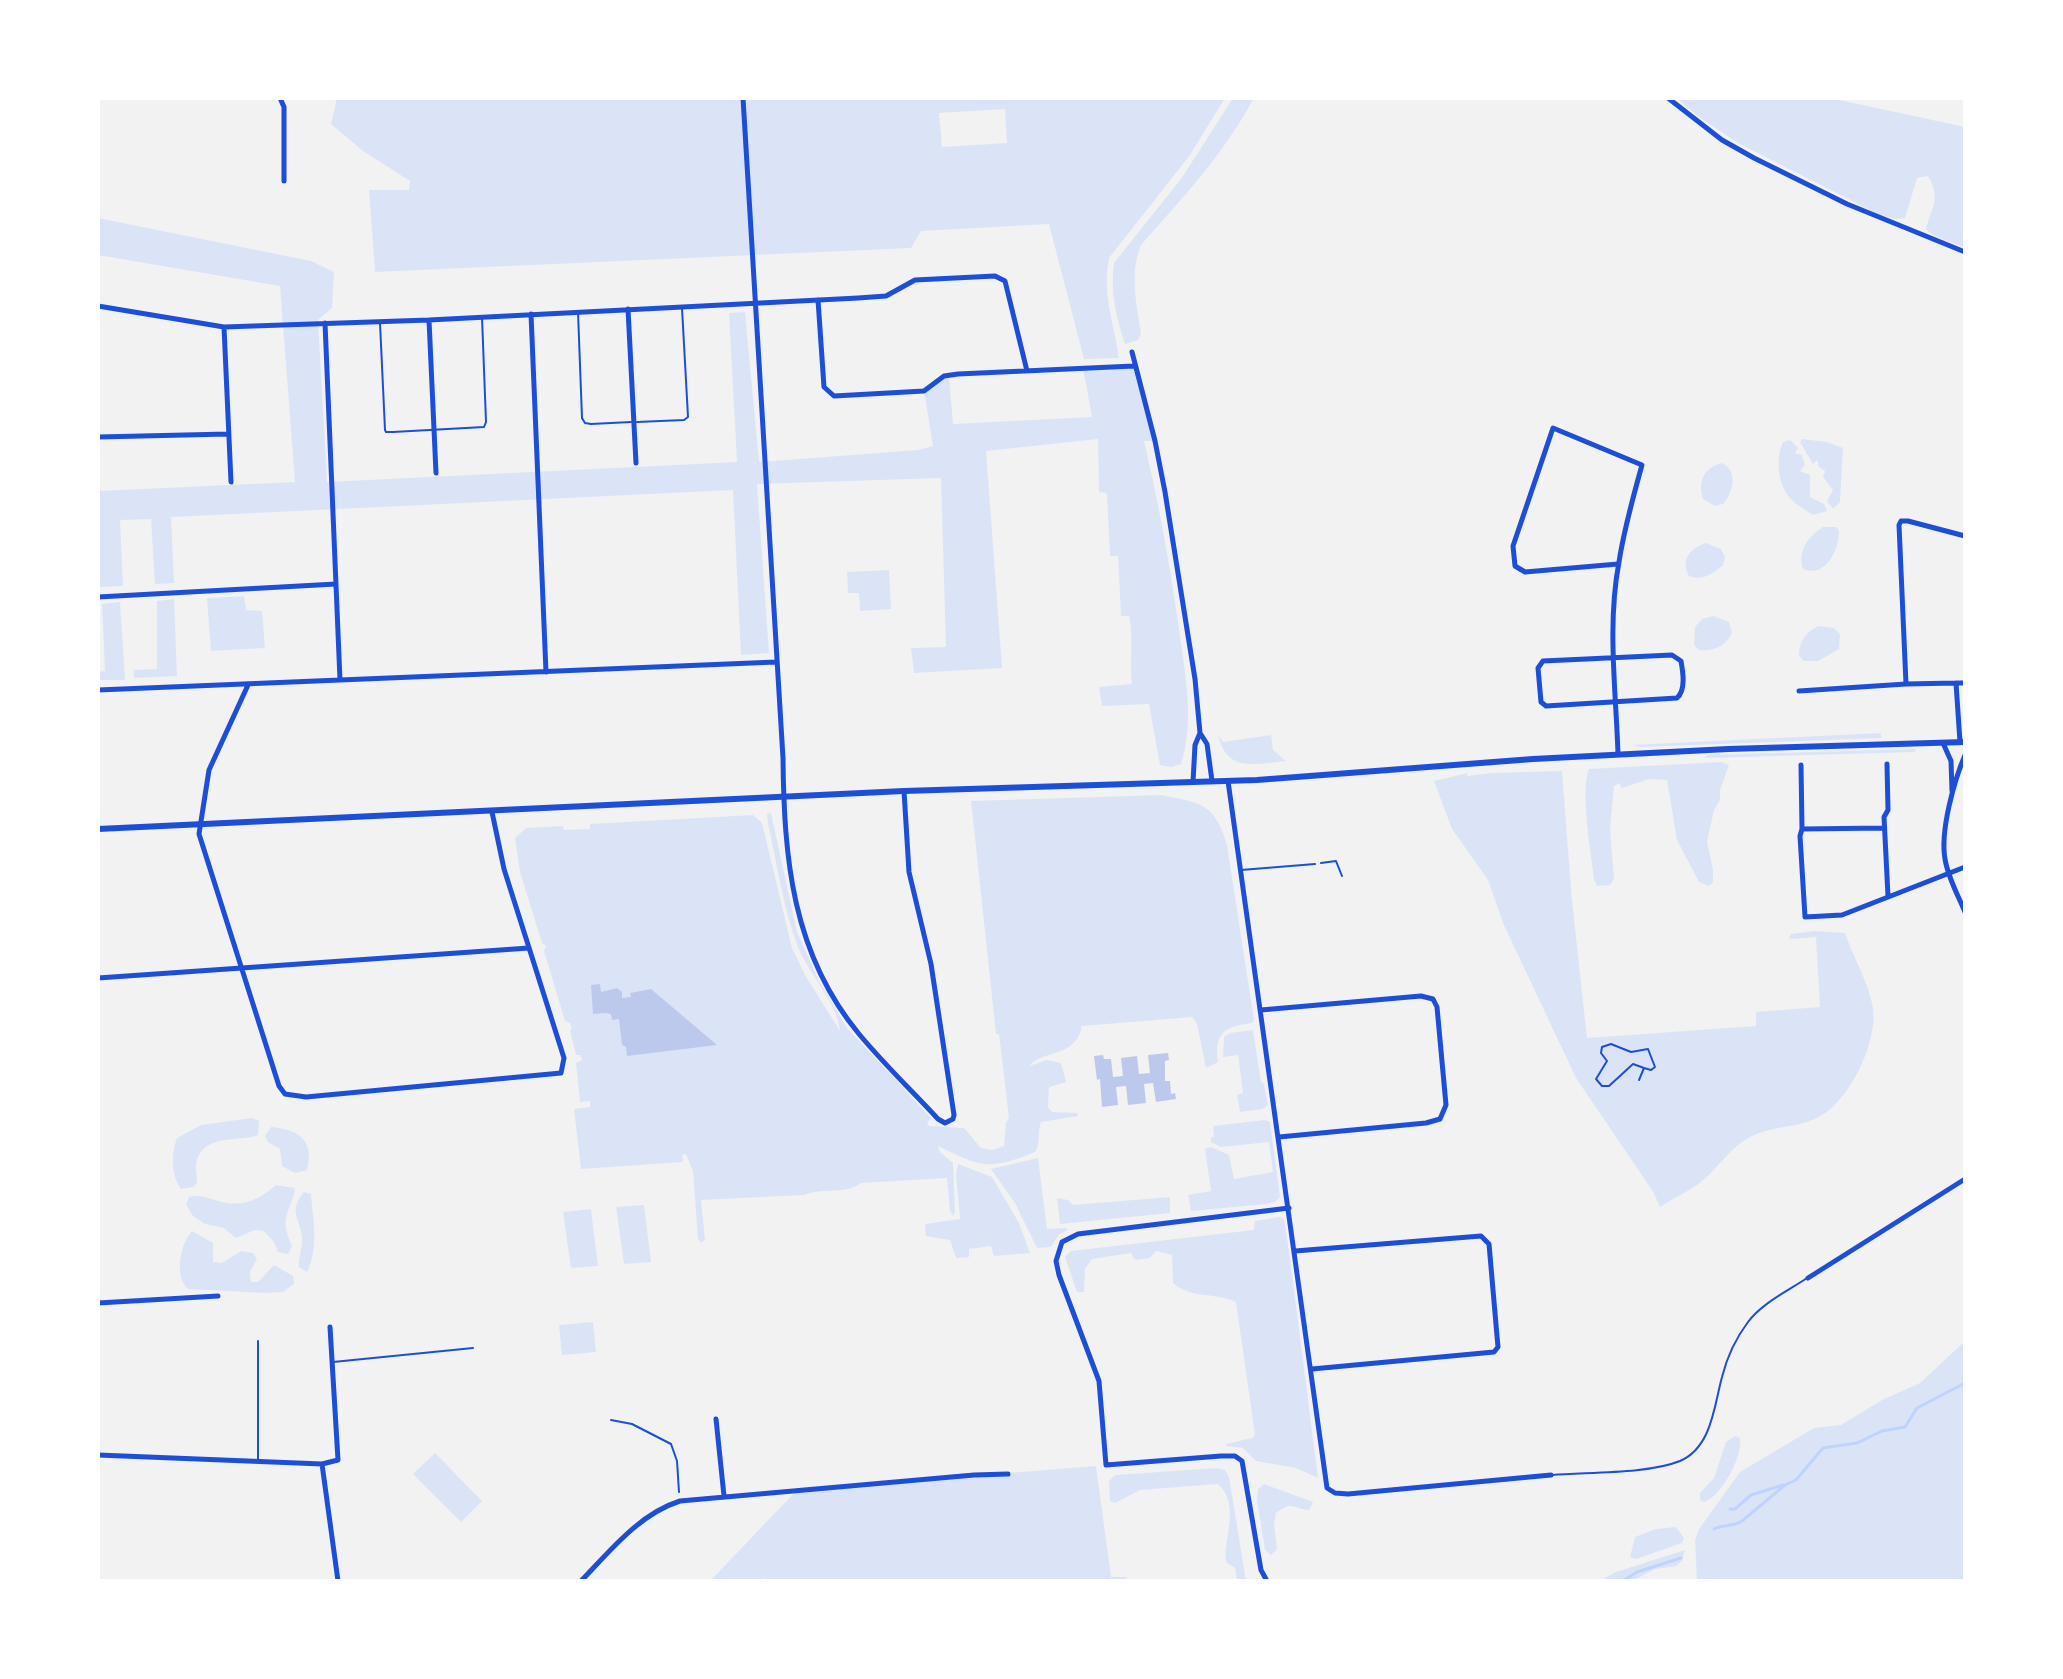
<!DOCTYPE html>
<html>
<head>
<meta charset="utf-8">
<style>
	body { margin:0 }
	#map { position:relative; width:2063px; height:1679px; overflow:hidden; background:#f2f2f2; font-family:Arial,sans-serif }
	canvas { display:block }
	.frame { position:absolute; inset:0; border:100px solid #fff; pointer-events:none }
</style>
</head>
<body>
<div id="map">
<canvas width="2063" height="1679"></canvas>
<div class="frame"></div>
</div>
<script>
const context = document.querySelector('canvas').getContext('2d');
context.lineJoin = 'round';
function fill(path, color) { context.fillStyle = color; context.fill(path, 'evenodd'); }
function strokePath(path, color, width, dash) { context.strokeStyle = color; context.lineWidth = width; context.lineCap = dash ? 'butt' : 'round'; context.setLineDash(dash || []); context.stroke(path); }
fill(new Path2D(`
	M337,98H1225L1190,155L1109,258C1102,294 1114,323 1119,358L1084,359L1049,224L921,231L911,248L375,272L369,190H409L410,181L363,151L331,124ZM1005,109L1007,143L942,147L939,113Z
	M1233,98H1254C1221,158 1185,195 1141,245C1129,273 1137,305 1141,334L1138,340L1125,344C1116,318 1110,289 1114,263L1181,179Z
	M1677,98H1830L1965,127V248L1933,235L1926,229C1932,206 1941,198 1928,176L1917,178L1905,218L1895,219L1880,215L1738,143L1696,115Z
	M98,218L311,261L334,272L332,308L318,320L327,482L737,462L729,313L745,312L759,462L918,450L933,446L924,391L949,376L953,424L1092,417L1083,368L1134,366L1155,441H1144C1159,504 1170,566 1179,629C1185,674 1195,720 1181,764L1171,767L1160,765L1149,704L1102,706L1099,687L1132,684C1129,662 1134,638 1129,616H1121L1118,556H1110L1107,493L1099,492L1098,439L986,451L1002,668L914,673L911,648L946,647L941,478L757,484L769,653L741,655L733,490L171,517L174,583L155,584L151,519L120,520L123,586L99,587L98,491L295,482L280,286L98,255Z
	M1802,439L1827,442L1843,448L1840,502L1833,509L1827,501L1833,490L1823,477L1825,471L1818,466V460L1813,464L1800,442Z
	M1790,440L1798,448L1795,453L1802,455L1805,465L1800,471L1810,475V497L1824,504L1827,511L1813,515C1806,510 1797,506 1791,499C1778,486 1775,458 1783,442Z
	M1722,463C1738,471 1734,492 1723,504L1715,506L1703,499C1698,481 1703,468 1722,463Z
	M1823,527H1836L1839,531C1839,550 1826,578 1803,569C1797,550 1809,536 1823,527Z
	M1706,543L1721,549L1725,557L1723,565C1713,574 1702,581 1689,576C1680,560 1690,548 1706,543Z
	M889,570L891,609L860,611L859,593H848L847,572Z
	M244,596L246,610L262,611L265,648L211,651L207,598Z
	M174,599L177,676L134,678V670L157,669V601Z
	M120,602L125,680H98V672L105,671L102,604Z
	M1713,616L1729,622L1732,633C1726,646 1713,652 1699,650L1694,645L1695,627L1702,619Z
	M1818,626L1834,628L1840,634L1839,649L1818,661H1804L1799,656C1799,641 1805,633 1818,626Z
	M1881,733V738L1641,747L1631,745Z
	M1218,735L1223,742L1271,735L1273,750L1286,761C1255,764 1227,773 1218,735Z
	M1916,749L1915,752L1704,758L1707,755Z
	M1722,762L1729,765L1720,790V800L1714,810L1707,842L1713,869V882L1709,886L1699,882L1677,840L1667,780L1649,779L1622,788L1619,783L1614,786L1610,829L1614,879L1610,885L1597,886L1594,879C1591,854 1580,791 1589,769Z
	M1562,771L1572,901L1587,1038L1756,1026V1012L1820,1007L1816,937L1791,939L1789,938L1791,934L1815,931L1845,933C1853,957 1869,983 1873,1008C1878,1042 1849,1103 1817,1118C1796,1128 1772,1126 1752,1136C1729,1147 1717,1171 1697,1185C1685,1193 1672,1199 1660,1207L1654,1193L1576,1078L1503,923L1488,880L1452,829L1434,781L1468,773L1467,776L1492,773Z
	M1161,795C1201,803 1215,803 1227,845L1254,1020L1252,1023C1225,1027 1214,1032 1218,1062L1206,1068L1197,1024L1192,1017L1082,1026C1076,1058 1044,1049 1029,1066L1047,1060L1061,1063L1066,1082L1049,1087L1048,1107L1052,1112L1077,1113L1078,1116L1041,1122C1037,1132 1041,1144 1035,1152C988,1171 981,1167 938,1146L940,1152L953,1163L955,1212L953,1216L950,1211L947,1178L861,1183C846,1195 822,1187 804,1195L701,1200L705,1240L701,1243L698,1239L693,1172L686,1154L682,1155L683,1162L581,1169L574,1109L590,1107V1101L580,1102L576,1063L582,1060L580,1055H576L570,1030L572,1028L570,1023L565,1021L544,951L546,946L542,943L520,872L515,838L526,828L563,826L564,830L590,829V824L753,815L762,823L792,948L805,975L840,1031C837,1001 809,975 798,947C783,908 777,864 768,823L767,814L771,813L797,932L819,981L847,1028L931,1118L927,1123L929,1126L964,1128L981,1148L992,1150L1004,1146L1006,1123L1009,1118L999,1034H996L971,801Z
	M1253,1030L1261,1082L1264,1084L1268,1105L1262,1109L1240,1112L1237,1095L1243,1093L1238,1055L1223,1057L1224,1037L1230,1033Z
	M252,1118L259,1121L258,1135C241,1142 208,1134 198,1157C194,1164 197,1175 197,1183L193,1187L181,1189C171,1175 171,1154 177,1138L201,1125Z
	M1265,1120L1270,1122L1280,1197L1275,1202L1266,1204L1191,1211L1188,1195L1211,1191L1205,1149L1211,1147L1229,1155L1234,1179L1273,1172L1269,1142L1221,1147L1211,1142V1137H1214L1213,1126Z
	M271,1127C298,1129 315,1140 307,1170L295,1173L282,1166L280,1149L268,1142L265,1136Z
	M1038,1158L1047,1229L1066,1228L1068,1230L1059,1234L1051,1247L1037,1248L1015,1203L991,1169Z
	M958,1164L992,1177L1019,1223L1030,1253L994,1256L991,1246L969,1249V1257L956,1258L950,1240L926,1236L925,1224L960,1219L956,1175Z
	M276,1185L294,1188L295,1191C287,1218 280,1218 292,1246L288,1254L278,1252L274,1242L264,1231L255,1230L236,1238L224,1228L205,1224L193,1216L186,1205L189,1197C201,1194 210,1199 222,1202C244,1207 260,1199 276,1185Z
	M304,1192L311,1194C313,1220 319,1248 307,1272L299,1267C298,1258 302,1250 302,1241C303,1222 286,1212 304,1192Z
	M1170,1197V1213L1060,1224L1057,1198L1068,1200L1073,1205Z
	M644,1205L651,1262L624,1264L616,1207Z
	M591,1209L598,1266L571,1268L563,1212Z
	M1280,1217L1284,1219L1289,1251L1318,1478L1296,1468L1256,1461L1243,1448L1226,1446V1444L1252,1438L1255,1435L1236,1302C1214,1292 1191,1299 1173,1283L1172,1255L1156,1251L1150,1258L1135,1260L1131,1253L1092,1259L1085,1269L1084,1292H1077L1065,1257L1071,1251L1254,1230L1255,1221Z
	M192,1231L213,1243V1262L222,1263L241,1251L253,1253L257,1259L250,1272L251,1282H258L274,1265L293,1276L294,1284L283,1292L265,1293L188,1289C174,1277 180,1244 192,1231Z
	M593,1322L596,1352L562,1355L559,1325Z
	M1965,1341V1581H1697L1695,1540L1699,1529L1740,1472L1814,1428L1841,1425L1882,1400L1920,1383Z
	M1735,1436L1740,1438C1743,1456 1722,1496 1704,1502L1700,1500V1493L1714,1478L1726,1442Z
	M435,1453L482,1501L461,1522L413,1474Z
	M1096,1466L1111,1577H1126L1129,1581H767L764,1578L761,1581H710L797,1490Z
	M1218,1468L1225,1470L1229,1477L1246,1581H1237L1235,1568L1226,1562C1223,1538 1241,1505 1218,1484L1140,1490L1115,1503L1110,1501L1109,1481L1115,1475Z
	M1264,1484L1313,1502L1309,1510C1291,1509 1294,1500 1276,1513L1274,1524L1277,1549L1271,1555L1265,1550L1257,1501L1258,1489Z
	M1676,1527L1684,1538L1682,1543L1636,1559L1630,1557L1635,1537L1656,1529Z
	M1685,1550L1682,1561L1676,1566L1655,1569L1632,1581H1599L1616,1572Z`), '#dbe4f7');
strokePath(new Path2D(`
	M1730,1509H1735L1751,1495L1783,1485
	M1714,1529C1724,1524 1733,1527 1742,1521L1785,1485L1796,1480L1823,1448L1857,1443L1882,1431L1905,1427L1917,1408L1965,1383
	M1623,1581L1637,1572L1681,1558`), '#bfd3fe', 3);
fill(new Path2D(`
	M600,984L601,992L617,988L622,992V998L631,997L630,993L651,989L717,1045L627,1056L626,1047L622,1045L619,1019L612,1020L611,1014L606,1013L593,1014L591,985Z
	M1168,1053L1169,1060L1165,1061V1081H1170L1171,1094L1175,1093L1176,1099L1156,1102L1153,1083L1144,1084L1146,1103L1128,1105L1126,1086L1116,1087L1118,1105L1102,1107L1100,1079L1097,1080L1094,1056L1103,1055L1104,1059H1111L1113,1077L1123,1076L1121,1058L1137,1056L1139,1074L1150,1073L1148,1055Z`), '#bdc9ec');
strokePath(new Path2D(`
	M1321,863L1336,861L1342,876
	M1639,1080L1644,1068L1651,1070L1655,1067L1648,1049L1631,1052L1611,1044L1602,1047L1601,1053L1607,1061L1596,1079L1602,1086H1609L1633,1064L1644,1068
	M611,1420L632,1424L671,1444L677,1461L679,1492`), '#1d4ed8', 2);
strokePath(new Path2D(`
	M578,312L582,418L585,423L591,424L631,422
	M380,323L385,430L386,432H393L484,427L486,422L482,317
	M637,422L684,420L688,417L682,308
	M1241,870L1315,864
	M258,1341V1460
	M333,1362L473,1348
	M1552,1475C1588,1472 1648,1474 1680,1461C1712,1447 1714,1406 1722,1377C1727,1357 1736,1338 1748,1322C1762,1303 1788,1291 1807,1278`), '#1d4ed8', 2);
strokePath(new Path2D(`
	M280,98L284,107V181
	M743,98L783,758C784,858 792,953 859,1034C884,1064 912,1091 938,1119L945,1123L953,1119L954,1115L931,964L909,872L904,791
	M1668,98L1722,140L1754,158L1847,204L1965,252
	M818,300L824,387L834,396L924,391L944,376L958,374L1134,366
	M98,306L224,327L429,320L858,298L886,296L915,280L995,276L1005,281L1027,371
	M628,309L636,463
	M531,314L546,672
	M429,320L436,473
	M325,323L340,680
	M224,327L231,482
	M1132,352L1155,441L1165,492L1195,679L1200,733
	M98,437L228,434
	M98,597L336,584
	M1672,655L1681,661C1683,672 1686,690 1677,698L1546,706L1541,702L1538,668L1543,661Z
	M1906,684L1956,683
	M248,685L209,770L199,834L279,1086L285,1094L306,1097L561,1073L564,1058L504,869L492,812
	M98,690L776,662
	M1799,691L1906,684L1899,525L1901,521H1908L1965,536
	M1960,742L1956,683H1965
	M1943,743L1951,761L1952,791
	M1618,754C1616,691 1607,625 1619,562C1624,529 1633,497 1642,465L1553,428L1513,546L1515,566L1525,572L1618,564
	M1965,755C1954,781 1940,831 1945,859C1948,878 1958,895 1965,912
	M1887,764L1888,810L1884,817L1888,896
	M1801,765L1802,829L1800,836L1805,917L1842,915L1965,867
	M1228,781L1327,1488L1335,1493L1348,1494L1551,1475
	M1193,782L1195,745L1200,733L1207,744L1212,781
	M1802,829L1884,828
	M98,978L529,948
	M1261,1010L1421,996L1433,999L1437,1007L1446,1105L1440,1119L1426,1123L1279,1137
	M1295,1251L1481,1236L1489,1244L1497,1336L1498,1347L1494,1352L1312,1369
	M1808,1278L1965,1179
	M98,1303L218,1296
	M716,1419L724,1496
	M98,1455L322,1464L338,1460L330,1327
	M322,1464L338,1581
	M581,1581C610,1551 639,1514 680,1501L974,1475L1008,1474
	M1267,1581L1261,1570L1242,1461L1235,1456H1221L1106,1465L1099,1381L1059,1275L1056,1261L1062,1242L1078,1234L1289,1208`), '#1d4ed8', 5);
strokePath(new Path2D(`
	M98,829L904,791L1257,780L1533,759L1728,749L1965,742`), '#1d4ed8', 6);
</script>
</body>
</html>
